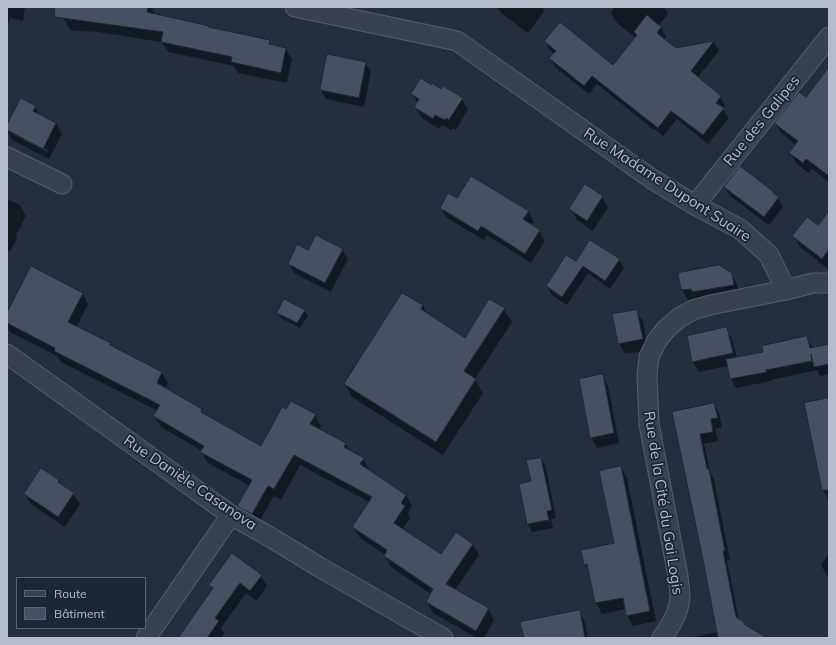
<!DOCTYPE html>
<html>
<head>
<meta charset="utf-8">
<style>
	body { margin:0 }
	#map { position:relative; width:836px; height:645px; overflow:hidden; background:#242f3e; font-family:Mulish,sans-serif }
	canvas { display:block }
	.frame { position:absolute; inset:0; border:8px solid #b4bcc9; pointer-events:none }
	.legend { position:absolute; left:16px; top:577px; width:130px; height:52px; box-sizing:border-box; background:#1d2633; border:1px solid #59626f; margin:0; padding:5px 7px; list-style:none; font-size:12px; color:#b4bcc9 }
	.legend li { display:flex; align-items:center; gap:8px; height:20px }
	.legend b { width:20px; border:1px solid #59626f }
</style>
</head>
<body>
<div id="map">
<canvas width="836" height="645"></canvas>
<div class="frame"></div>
<ul class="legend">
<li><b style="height:5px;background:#38414e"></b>Route</li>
<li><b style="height:11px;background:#455162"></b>Bâtiment</li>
</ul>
</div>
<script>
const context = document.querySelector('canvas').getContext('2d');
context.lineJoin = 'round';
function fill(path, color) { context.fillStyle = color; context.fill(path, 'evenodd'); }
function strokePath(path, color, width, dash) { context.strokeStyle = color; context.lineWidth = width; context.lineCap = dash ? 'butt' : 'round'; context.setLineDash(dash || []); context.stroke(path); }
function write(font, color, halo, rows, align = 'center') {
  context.font = font + ' Mulish,sans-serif'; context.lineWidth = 3.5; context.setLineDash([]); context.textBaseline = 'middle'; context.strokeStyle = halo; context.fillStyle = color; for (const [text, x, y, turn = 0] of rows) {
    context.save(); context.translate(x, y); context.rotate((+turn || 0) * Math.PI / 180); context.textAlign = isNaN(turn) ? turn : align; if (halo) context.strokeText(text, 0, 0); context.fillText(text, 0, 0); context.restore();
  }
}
fill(new Path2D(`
	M7,7H25L23,21L10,18L7,28Z
	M65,7H151L155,13L154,15L208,27L209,29L269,41L272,46L286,49L292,59L287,83L238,73L234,66L168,52L162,42L91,31V32L70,30L64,19Z
	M497,7H542L544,11L528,33L501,13Z
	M615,7H664L668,14L658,26L661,28L666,37L664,40L676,49L714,42L719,51L697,78L720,97L725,106L723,109L729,118L708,144L677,119L663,136L655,129L654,130L597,84L589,94L556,68L550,58L555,54L550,50L545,41L613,66L636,38L616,22L611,13Z
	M365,62L371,72L364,107L326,99L321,90Z
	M829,85V182L812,169L809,173L797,164L790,153L796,145L782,134L775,124L807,99Z
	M412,94L462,99L468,109L456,130L453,128L451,130L442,125L439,129L422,118L415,107L418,104Z
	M35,106L40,116L56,123L62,134L49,159L12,140L7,131V127ZM14,132L48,150L47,152L14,135Z
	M740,167L773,193L778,198L783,207L769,225L730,196L725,187Z
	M602,197L608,207L593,231L577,220L571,209Z
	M7,199L20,205L26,216L16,235L17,238L10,252L7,250Z
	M457,199L528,211L534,222L531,225L539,231L545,241L531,263L487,235L484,240L447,218L441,208Z
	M829,213V268L828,269L800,247L794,236L818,227Z
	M342,249L348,259L331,292L294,273L289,264L308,251Z
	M619,260L624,268L610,289L588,273L567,305L552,295L547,286L576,262Z
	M679,273L731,274L737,284L739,295L698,302L696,298L688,300L682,290Z
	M82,293L88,304L76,328L110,344L112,347L162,373L168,383L165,389L201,410L204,415L261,447L315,415L321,426L319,430L346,444L350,451L363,458L369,469V471L406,495L412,506L408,513L410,518L402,530L441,556L473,544L479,555L455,590L488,609L494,620L484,638H477L433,613L427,602L431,594L391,567L385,556V555L359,537L353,527L369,502L300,465L281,500L274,496L258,524L244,517L238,506L250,486L208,463L201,452L202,451L161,427L154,416L158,411L61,362L57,356L10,332L7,326V315Z
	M285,300L305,311L308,316L300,328L281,318L278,313Z
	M423,305L428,315L465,339L504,309L512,322L475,379L483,393L443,455L352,397L345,384Z
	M636,311L643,321L648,350L625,354L619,343Z
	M726,328L732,339L737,358L764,353L807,338L813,348L829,345V374L820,376L817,370L771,380V381L736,388L731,379L728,366L699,372L693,362Z
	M602,376L608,386L619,443L597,448L591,437Z
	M829,399V499H828L823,490L805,404Z
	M714,404L719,413L722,427L715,429L718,441L704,444L711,474L714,479L730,560H727L739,621L744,623L745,626L759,638H688L718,632L673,413Z
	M541,459L546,467L556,518L551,519L553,528L532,532L528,524L532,482Z
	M621,467L627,478L656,621L633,626L627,615L626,609L602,614L596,603L590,574L585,564L615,544Z
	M59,481L62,486L73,494L80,504L65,527L31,504L25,494Z
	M829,553V577L827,576L821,565Z
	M261,576L267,586L257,601L246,593L221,628L224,633L221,638H179L213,589L210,585Z
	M579,611L585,622L588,638H525Z`), '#0007');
const building = new Path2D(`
	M55,7H148L147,12L209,26L208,27L270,40L269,44L286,48L281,73L231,62L232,57L161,42L163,32L55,17Z
	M647,15L661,27L657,33L676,48L714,41L691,71L721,96L716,103L724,108L703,135L671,111L658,128L649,121L592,76L584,86L549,58L556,51L544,41L560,22L613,65L637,35L634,32Z
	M327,54L366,62L359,98L320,90Z
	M829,67V176L806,159L803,163L789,153L798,141L774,123L799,92L806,97Z
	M421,78L431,85L432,83L441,89L443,86L463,98L449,120L446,118L445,120L435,115L433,119L414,107L419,99L411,94Z
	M21,98L36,106L33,111L56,123L43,149L7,130V125Z
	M740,166L774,192L773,193L779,197L764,217L724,187Z
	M471,176L529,211L523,219L540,230L525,254L481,226L478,231L440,208L448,193L457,198Z
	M585,184L603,196L587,221L569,209Z
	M829,211V249L822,259L792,236L807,217L818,225Z
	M316,235L343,249L325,283L288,264L297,244L308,250Z
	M590,240L620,259L605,281L583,266L562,297L546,286L566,255L576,261Z
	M719,265L732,273L734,285L692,292L691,289L681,290L678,273Z
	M31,266L83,293L68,322L111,343L110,345L162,372L157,383L202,409L201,412L261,446L282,407L286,409L291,401L316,414L310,424L346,443L344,447L364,458L360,464L406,495L401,503L405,506L394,523L441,554L456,532L473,544L446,584L489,608L476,631L426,602L433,589L384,556L387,550L352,527L372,497L294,455L274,489L268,486L252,514L237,506L252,480L200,452L204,446L153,416L160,405L54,351L55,348L7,323V313Z
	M402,293L423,305L421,309L465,338L489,299L505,308L464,371L476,379L436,442L344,384Z
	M284,299L305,310L297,323L277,313Z
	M637,310L643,339L618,344L612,314Z
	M727,327L733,353L692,362L687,336Z
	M807,336L810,348L829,344V364L814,367L811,354L812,361L766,370L767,372L730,379L726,359L763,352L762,346Z
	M603,374L614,433L590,438L579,379Z
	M829,398V490H822L804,403Z
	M714,403L718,418L711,419L713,432L700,434L707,469H709L725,551H723L736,617L744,622V624L767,638H718L702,555L672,412Z
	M541,458L552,510L547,511L549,520L527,524L519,484L531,481L526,460Z
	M621,466L650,611L626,616L623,598L595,603L587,564L584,565L581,550L614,543L599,471Z
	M41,468L59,480L58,482L74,493L58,517L24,494Z
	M232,553L262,575L250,591L240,583L215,618L219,621L207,638H178L213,588L209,585Z
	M580,610L585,638H524L520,622Z`);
fill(building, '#455162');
strokePath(building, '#1f2835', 1);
const minor = new Path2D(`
	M295,7L457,41L652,179L695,205L740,229L769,255L786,290L813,283H829
	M7,157L62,184
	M695,205L829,37
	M7,354L231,515L270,537L321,568L443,638
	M146,638L231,515
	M662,638C671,625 680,611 680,595C680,588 678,582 678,576L649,424L647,376L649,357L656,342L666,329L679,318L693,310L710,305L786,290`);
strokePath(minor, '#565f6c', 21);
strokePath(minor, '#38414e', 19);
write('15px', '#b4bcc9', '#1d2633', [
	["Rue des Galipes",762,121,-51],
	["Rue Madame Dupont Suaire",667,185,33],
	["Rue Danièle Casanova",190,483,34],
	["Rue de la Cité du Gai Logis",663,503,81]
]);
</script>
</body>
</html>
